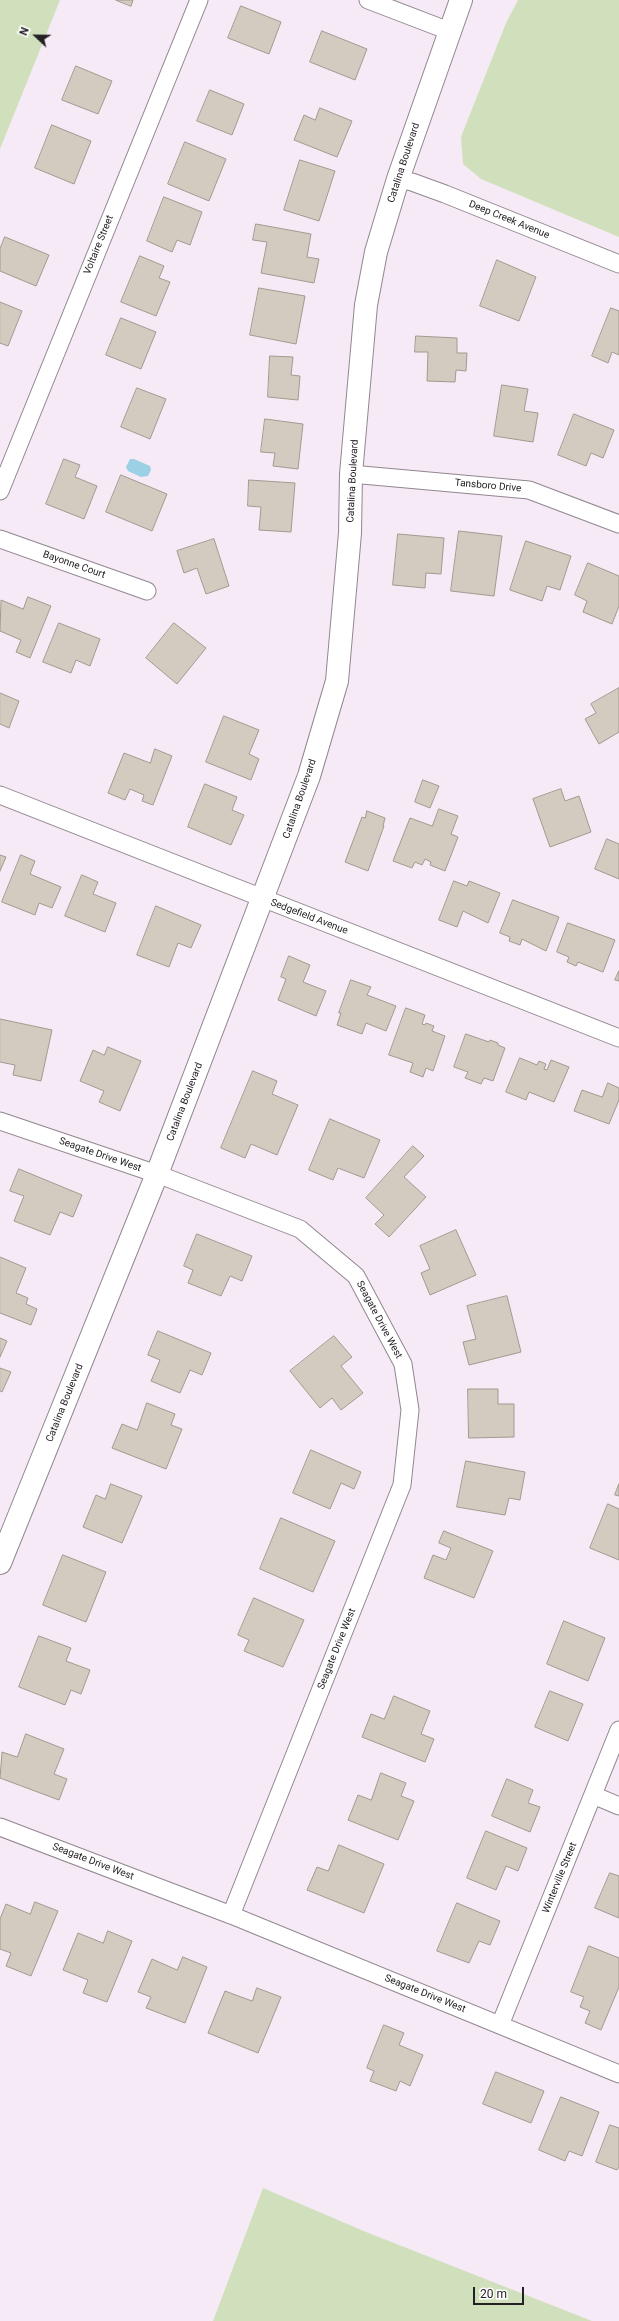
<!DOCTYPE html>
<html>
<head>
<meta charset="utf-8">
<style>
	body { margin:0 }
	#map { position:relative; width:619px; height:2321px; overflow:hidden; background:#f5eaf5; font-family:Roboto,sans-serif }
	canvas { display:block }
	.north { position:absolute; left:16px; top:16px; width:40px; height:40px; -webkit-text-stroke:3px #fff; paint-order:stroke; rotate:292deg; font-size:11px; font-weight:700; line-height:16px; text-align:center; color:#242024 }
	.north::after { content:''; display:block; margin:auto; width:14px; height:18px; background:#242024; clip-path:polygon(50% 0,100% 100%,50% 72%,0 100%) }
	.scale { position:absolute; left:473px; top:2287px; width:51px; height:18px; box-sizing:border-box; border:2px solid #242024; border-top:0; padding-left:5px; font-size:12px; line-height:14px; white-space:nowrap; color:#242024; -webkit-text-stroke:3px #fff; paint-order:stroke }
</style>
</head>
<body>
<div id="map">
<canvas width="619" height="2321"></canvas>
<div class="north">N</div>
<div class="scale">20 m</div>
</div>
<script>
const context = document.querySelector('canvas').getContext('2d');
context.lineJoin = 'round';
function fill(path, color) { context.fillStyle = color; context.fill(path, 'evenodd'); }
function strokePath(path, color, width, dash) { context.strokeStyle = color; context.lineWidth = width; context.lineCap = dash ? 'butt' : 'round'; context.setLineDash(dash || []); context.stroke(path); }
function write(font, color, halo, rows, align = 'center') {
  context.font = font + ' Roboto,sans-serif'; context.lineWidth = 3; context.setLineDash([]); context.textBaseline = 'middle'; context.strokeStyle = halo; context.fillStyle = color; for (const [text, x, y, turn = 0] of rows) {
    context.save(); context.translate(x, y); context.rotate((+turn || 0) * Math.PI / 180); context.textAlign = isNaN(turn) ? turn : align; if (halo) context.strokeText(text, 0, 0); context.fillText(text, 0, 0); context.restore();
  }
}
fill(new Path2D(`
	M0,0H60L0,149Z
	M518,0H619V237L481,179L463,164L461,137L506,23Z
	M263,2188L366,2232L592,2321H213Z`), '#d0e0bc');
fill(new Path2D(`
	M130,459H134L150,466L151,470L148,476L141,477L128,471L126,467Z`), '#9cd0e5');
const building = new Path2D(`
	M116,0H133L131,6Z
	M241,6L281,22L269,54L228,38Z
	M322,31L367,49L355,80L310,62Z
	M76,66L112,81L98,114L62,100Z
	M210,90L244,104L232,135L197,121Z
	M320,108L352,121L337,157L294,140L304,115L315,120Z
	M52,125L91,141L74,184L35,168Z
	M185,142L226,159L209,201L168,184Z
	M300,160L335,171L319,221L284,210Z
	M164,197L202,212L190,245L177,240L172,252L147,241Z
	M256,224L311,234L307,257L319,259L314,283L261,273L267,242L253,240Z
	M5,237L49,255L36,286L0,271V249Z
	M140,256L164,266L159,278L170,282L156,316L121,302Z
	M497,260L536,277L519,321L480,306Z
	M259,288L305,296L296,344L250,335Z
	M0,302L22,311L8,346L0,343Z
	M611,308L619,311V355L612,352L608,363L592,356Z
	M121,318L156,332L141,369L106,355Z
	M416,336L457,338V353H467L466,371L456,370L455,382L427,381L428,352H415Z
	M270,356L293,357L291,375L300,376L298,400L268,397Z
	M502,385L528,389L524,411L538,413L533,442L494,436Z
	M137,388L166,399L150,439L121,427Z
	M574,414L614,430L603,458L591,453L586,466L558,455Z
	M265,419L303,424L298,469L273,466L275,453L261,452Z
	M64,459L80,465L75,477L97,486L84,519L46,504Z
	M121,475L167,494L152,531L106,512Z
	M249,480L295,483L291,532L259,530L261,507L248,506Z
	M459,531L502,536L494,596L451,591Z
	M398,534L444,538L441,574L426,573L425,588L393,585Z
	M214,539L229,586L206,594L197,568L184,573L177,551Z
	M526,541L571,556L560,590L547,586L542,601L510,590Z
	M588,563L619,576V606L612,624L583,612L587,601L575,595Z
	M28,597L51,606L30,658L16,652L21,640L0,631L1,600L23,609Z
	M59,623L100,639L90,666L76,660L71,673L43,662Z
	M174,623L206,648L177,684L146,658Z
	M619,688V732L599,744L585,719L596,713L591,704Z
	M0,693L19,701L9,728L0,724Z
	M224,716L259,730L249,754L259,759L251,780L206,762Z
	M155,749L172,756L153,805L142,801L144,795L130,789L125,800L108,793L124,753L150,763Z
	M423,780L439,786L430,808L415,802Z
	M205,784L237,797L232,810L244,815L231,845L188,827Z
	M561,789L565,801L579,796L591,832L550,847L533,799Z
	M439,809L458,816L451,834L458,837L445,871L430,865L431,862L425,859L422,865L415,862L412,868L393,861L410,818L432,826Z
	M367,811L385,818L383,826H384L368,871L345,862L362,817L365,818Z
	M607,839L619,844V879L595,869Z
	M0,855L6,857L0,871Z
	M21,855L35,861L30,874L61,887L52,908L39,903L35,915L2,902Z
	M82,875L98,882L93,894L116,903L105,932L65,916Z
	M454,881L467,886L469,881L500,893L488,923L463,911L457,927L439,920Z
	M513,900L559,917L546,951L522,939L520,945L509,941L510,937L500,933Z
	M156,906L201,925L191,948L178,943L169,967L137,955Z
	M568,923L615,940L603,972L578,962L576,966L567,962L569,957L557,952Z
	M289,956L310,965L303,982L326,991L316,1016L278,1000L286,979L281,977Z
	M619,971V981L615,980Z
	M351,980L371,987L367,995L396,1006L386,1031L366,1023L362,1034L337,1025L341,1013H339Z
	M406,1008L425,1015L422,1024L425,1025L426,1023L434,1026L432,1031L445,1036L433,1071L426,1068L423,1077L410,1072L413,1063L389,1055Z
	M0,1019L52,1030L41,1081L13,1075L15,1065L0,1062Z
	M466,1034L489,1042L490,1040L498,1043V1045L505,1048L493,1081L484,1078L481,1084L465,1078L468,1072L454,1067Z
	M108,1047L141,1061L120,1111L99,1102L104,1091L80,1081L93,1050L104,1055Z
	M520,1058L537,1065L539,1061L546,1064L544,1069L547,1070L551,1060L569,1067L554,1102L529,1092L526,1100L506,1092Z
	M253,1071L277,1081L272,1094L298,1105L277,1155L251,1144L245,1158L221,1148Z
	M608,1083L619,1088V1100L609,1124L574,1111L582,1090L602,1097Z
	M330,1119L380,1140L364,1178L338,1168L333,1180L309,1170Z
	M413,1146L424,1156L404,1177L426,1197L389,1237L375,1224L384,1215L366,1198Z
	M19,1169L82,1195L73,1217L60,1212L50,1235L14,1221L24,1196L10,1191Z
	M456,1230L476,1275L430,1295L421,1273L430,1269L420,1246Z
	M197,1234L252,1256L242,1281L230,1276L221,1296L188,1283L193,1270L184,1266Z
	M0,1257L26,1268L16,1293L28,1298L26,1304L37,1309L31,1325L0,1313Z
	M507,1296L521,1352L469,1365L463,1342L476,1339L467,1306Z
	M158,1331L211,1353L202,1375L190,1370L180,1393L151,1381L160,1360L148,1355Z
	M334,1336L352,1357L341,1366L363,1393L341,1410L332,1398L320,1408L290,1371Z
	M0,1338L7,1341L0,1357Z
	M0,1368L11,1372L2,1392L0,1391Z
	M468,1389H498V1404H514V1437L469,1438Z
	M147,1403L175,1414L171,1425L182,1429L166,1469L112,1448L122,1424L137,1430Z
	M311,1450L361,1472L354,1489L341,1483L330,1509L293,1493Z
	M466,1461L525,1472L520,1500L509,1498L505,1515L457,1507Z
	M111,1484L142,1496L122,1543L83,1527L96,1495L105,1499Z
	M619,1484V1496L615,1495Z
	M608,1504L619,1509V1560L590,1548Z
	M281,1518L335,1541L313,1592L260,1569Z
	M444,1531L493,1551L474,1598L424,1578L433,1555L446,1560L451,1548L439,1543Z
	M63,1555L106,1572L86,1622L43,1605Z
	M254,1598L304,1620L283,1667L244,1651L249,1640L238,1635Z
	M564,1621L605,1638L588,1681L547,1664Z
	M39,1636L71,1648L66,1661L90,1670L81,1694L71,1690L65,1705L19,1687Z
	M550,1691L583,1704L568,1741L535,1727Z
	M394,1696L430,1711L421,1734L434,1739L425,1762L362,1737L371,1714L384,1719Z
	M26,1734L64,1749L54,1774L67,1779L59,1800L0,1778L2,1752L17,1757Z
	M381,1773L406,1783L401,1796L414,1801L398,1840L348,1820L358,1795L371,1800Z
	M507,1779L533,1790L528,1803L540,1807L530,1832L492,1816Z
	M486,1831L527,1848L518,1871L506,1866L496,1890L467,1878Z
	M339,1845L384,1864L364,1913L307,1890L317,1867L328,1871Z
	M610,1873L619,1876V1918L595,1908Z
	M35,1902L58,1911L31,1976L6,1966L11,1953L0,1949V1919L6,1904L30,1914Z
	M457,1903L500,1921L490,1945L479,1941L469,1963L437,1951Z
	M108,1931L132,1941L107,2002L83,1993L88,1980L63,1970L78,1933L103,1943Z
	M589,1946L619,1958V1987L601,2030L585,2023L590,2011L580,2007L584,1997L571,1992Z
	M183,1957L207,1967L185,2023L146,2008L151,1997L138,1992L152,1959L177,1970Z
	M257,1988L281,1997L258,2053L208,2033L225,1991L252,2001Z
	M384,2025L404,2033L399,2045L423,2055L410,2086L400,2081L396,2091L370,2081L374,2071L367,2068Z
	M496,2072L544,2091L531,2123L483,2104Z
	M561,2097L599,2112L582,2156L569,2151L565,2161L539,2150Z
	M610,2125L619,2128V2167L617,2170L596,2162Z`);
fill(building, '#d3cbc0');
strokePath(building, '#a29a8f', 1);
const minor = new Path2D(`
	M368,0L449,31
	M398,179L412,182L445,194L619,264
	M351,474L529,490L619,524
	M0,491L199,0
	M0,539L147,591
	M0,795L619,1038
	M0,1121L157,1174L300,1229L356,1276L403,1364L410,1410L402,1485L231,1915
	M593,1795L619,1806
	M0,1827L231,1915L619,2074
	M500,2025L619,1730`);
const tertiary = new Path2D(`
	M0,1563L157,1174L309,776L337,681L350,533L351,474L366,305L376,252L398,179L461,0`);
strokePath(minor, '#918790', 19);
strokePath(tertiary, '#918790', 24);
strokePath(minor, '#fff', 17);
strokePath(tertiary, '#fff', 22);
write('10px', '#242024', '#fff', [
	["Catalina Boulevard",404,163,-72],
	["Deep Creek Avenue",509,220,22],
	["Voltaire Street",99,245,-68],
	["Catalina Boulevard",353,481,-87],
	["Tansboro Drive",488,486,5],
	["Bayonne Court",74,565,19],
	["Catalina Boulevard",300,799,-71],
	["Sedgefield Avenue",309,917,21],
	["Catalina Boulevard",185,1102,-69],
	["Seagate Drive West",100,1155,19],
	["Seagate Drive West",379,1320,62],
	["Catalina Boulevard",65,1403,-68],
	["Seagate Drive West",337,1649,-68],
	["Seagate Drive West",93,1862,21],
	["Winterville Street",560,1878,-68],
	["Seagate Drive West",425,1994,22]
]);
</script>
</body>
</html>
